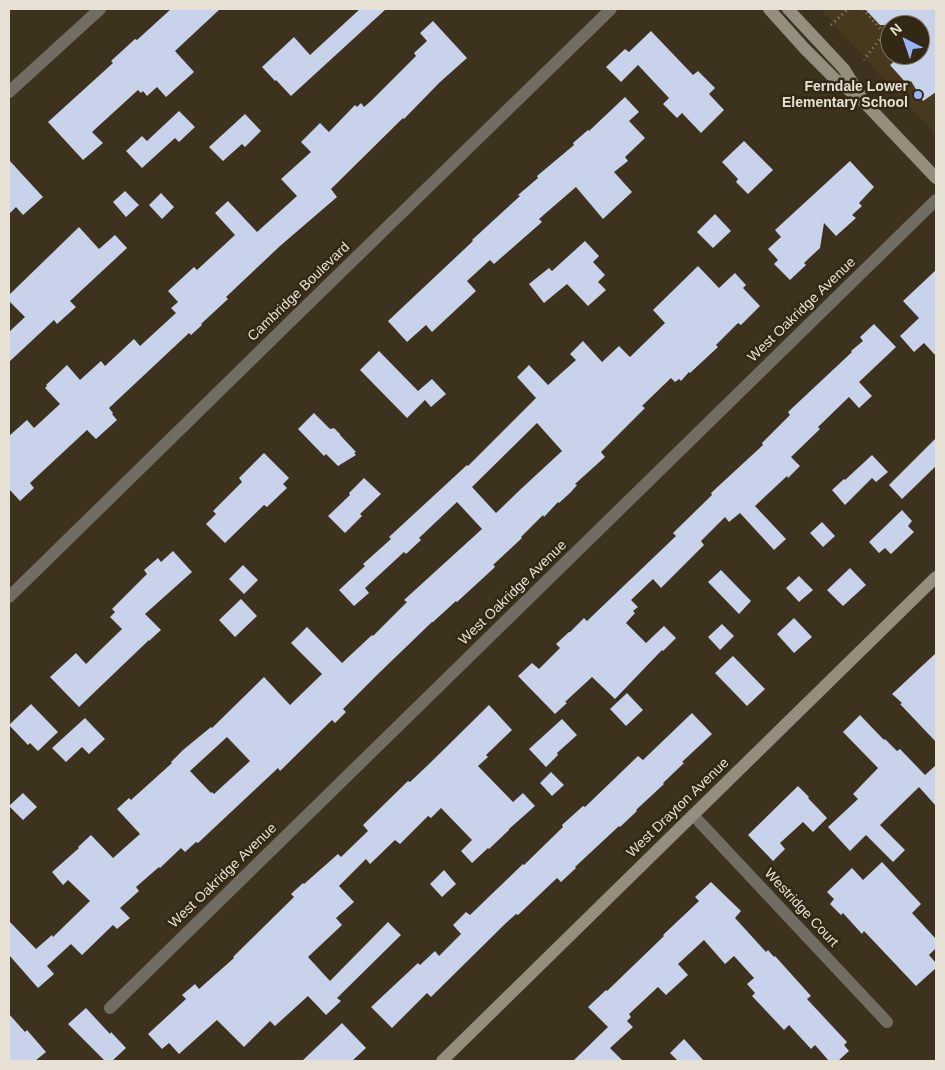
<!DOCTYPE html>
<html>
<head>
<meta charset="utf-8">
<style>
	body { margin:0 }
	#map { position:relative; width:945px; height:1070px; overflow:hidden; background:#3d321e; font-family:Helvetica,sans-serif }
	canvas { display:block }
	.frame { position:absolute; inset:0; border:10px solid #e7e0d4; pointer-events:none }
	.north { position:absolute; left:880px; top:15px; width:50px; height:50px; box-sizing:border-box; background:#332814; border:1px solid #7b7261; border-radius:50%; rotate:319deg; font-size:14px; font-weight:700; line-height:20px; text-align:center; color:#e7e0d4 }
	.north::after { content:''; display:block; margin:auto; width:18px; height:22px; background:#9bb5fd; clip-path:polygon(50% 0,100% 100%,50% 72%,0 100%) }
</style>
</head>
<body>
<div id="map">
<canvas width="945" height="1070"></canvas>
<div class="frame"></div>
<div class="north">N</div>
</div>
<script>
const context = document.querySelector('canvas').getContext('2d');
context.lineJoin = 'round';
function fill(path, color) { context.fillStyle = color; context.fill(path, 'evenodd'); }
function strokePath(path, color, width, dash) { context.strokeStyle = color; context.lineWidth = width; context.lineCap = dash ? 'butt' : 'round'; context.setLineDash(dash || []); context.stroke(path); }
function write(font, color, halo, rows, align = 'center') {
  context.font = font + ' Helvetica,sans-serif'; context.lineWidth = 5; context.setLineDash([]); context.textBaseline = 'middle'; context.strokeStyle = halo; context.fillStyle = color; for (const [text, x, y, turn = 0] of rows) {
    context.save(); context.translate(x, y); context.rotate((+turn || 0) * Math.PI / 180); context.textAlign = isNaN(turn) ? turn : align; if (halo) context.strokeText(text, 0, 0); context.fillText(text, 0, 0); context.restore();
  }
}
fill(new Path2D(`
	M820,9H936V135ZM890,25H920V55H890Z`), '#47391e');
fill(new Path2D(`
	M171,9H220L175,51L194,72L166,97L157,87L147,96L143,91L141,93L138,90L92,132L103,143L83,160L48,122L113,63L111,61L135,39L137,40Z
	M360,9H386L291,96L276,80L275,81L262,67L294,37L310,55Z
	M865,9H936V92L923,101L911,81L907,84L890,65L902,55H920V25H880Z
	M433,21L467,58L439,83L404,119L403,118L331,189L337,197L280,246L226,297L228,299L201,324L202,325L191,335L189,333L109,408L113,413L112,414L117,420L96,439L87,430L30,483L34,488L20,501L9,489V436L27,420L34,428L60,404L45,388L47,386L46,385L67,365L80,380L101,361L105,366L134,339L140,346L176,313L171,308L178,302L168,291L194,267L197,270L235,235L215,213L228,201L257,232L297,196L281,179L311,152L301,142L320,123L329,132L355,105L357,107L361,103L364,107L371,101L416,56L414,53L427,41L420,33Z
	M651,31L693,75L698,71L715,88L709,94L724,110L701,133L682,113L677,118L663,104L669,98L638,65L621,82L606,67L625,49L629,52Z
	M625,97L639,112L629,121L645,138L625,157L628,161L614,172L632,192L603,219L576,187L539,219L542,222L494,264L490,260L467,281L476,291L432,332L426,325L407,342L388,321L473,241L472,240L520,196L518,195L538,178L537,176L574,145L573,143L588,130L589,131Z
	M179,111L195,127L179,142L175,138L142,168L126,151L142,136L147,141Z
	M245,114L261,131L245,147L242,144L223,161L209,147Z
	M744,141L773,170L748,194L736,182L738,179L722,162Z
	M9,160L43,197L23,215L16,207L9,214Z
	M850,161L874,187L859,203L862,206L852,215L856,218L836,236L824,223L820,248L804,263L806,265L790,280L774,264L778,260L768,249L781,237L775,230Z
	M125,191L139,205L126,217L113,202Z
	M161,193L174,207L162,219L149,205Z
	M715,214L731,231L713,248L697,232Z
	M79,227L99,249L115,235L127,248L70,301L76,307L57,324L54,320L9,362V332L25,317L9,301V295Z
	M585,241L599,256L593,262L605,275L598,282L606,290L588,306L567,284L544,303L529,284L549,268L552,271Z
	M698,266L719,288L735,273L746,285L743,288L760,306L741,325L738,323L716,345L718,347L690,373L689,372L681,381L679,379L675,382L671,378L642,406L645,408L601,452L605,457L575,484L577,485L571,492L559,503L558,502L544,517L543,515L521,537L522,538L493,565L495,566L494,568L457,602L456,601L433,622H432L378,674L343,709L346,712L335,723L332,720L280,771L278,768L198,843L196,842L185,852L181,848L160,868L159,867L136,887L139,891L120,908L130,918L117,929L113,925L82,955L71,944L47,966L54,974L38,988L9,955V921L36,949L52,935L53,937L90,901L68,880L63,885L52,872L79,848L78,847L91,835L113,858L140,834L117,809L129,798L131,800L172,763L171,762L183,750L211,727L212,728L264,677L290,705L322,674L291,643L307,627L342,663L372,635L373,636L407,602L404,600L482,529L457,502L419,538L421,540L406,554L404,552L365,588L369,593L354,606L339,590L365,566L363,564L391,539L389,537L467,465L468,466L536,398L517,377L529,365L548,385L576,360L570,354L583,341L602,362L619,346L630,357L665,323L653,310ZM537,423L562,451L522,488L496,513L472,487ZM227,737L250,761L214,794L212,792L211,793L190,771Z
	M936,270V356L924,343L914,352L900,336L919,318L903,301Z
	M874,324L896,347L859,382L872,396L859,408L849,397L818,427L820,429L791,457L800,466L788,478L787,476L755,506L786,539L774,550L740,513L729,522L725,517L701,541L704,545L661,588L653,579L631,600L638,607L633,611L635,613L626,623L646,643L664,626L676,638L663,651L662,650L615,699L592,677L565,702L567,703L555,714L518,676L532,663L539,669L560,648L556,644L569,632H570L584,618L587,621L676,536L673,533L712,495L711,493L763,445L762,443L790,415L788,412L852,352L851,351L863,341L860,337Z
	M379,351L418,391L432,379L446,394L431,407L425,400L407,418L360,370Z
	M314,413L330,429L334,428L340,434V435L356,452L354,453L356,455L338,466L326,454L324,456L298,429Z
	M936,438V466L902,499L889,485Z
	M264,453L289,478L283,484L287,488L267,507L264,505L225,543L206,524L216,514L213,511L242,482L239,478Z
	M872,455L888,472L876,482L872,478L845,505L832,490L844,479L845,480Z
	M364,478L381,494L360,514L362,516L345,533L328,516L350,495L349,493Z
	M902,510L912,521L908,526L914,532L891,554L885,548L879,553L869,542Z
	M822,522L835,536L823,547L810,533Z
	M173,551L192,572L145,614L161,630L149,641V640L79,707L50,677L76,653L86,664L122,629L110,617L115,612L112,609L147,574L144,570L158,558L161,562Z
	M243,565L258,580L244,594L229,579Z
	M850,568L866,585L843,606L827,590Z
	M721,570L751,601L739,614L708,582Z
	M799,576L813,590L799,602L786,588Z
	M241,599L257,616L235,637L219,620Z
	M794,618L812,637L794,653L777,634Z
	M722,624L734,636L720,650L708,637Z
	M936,653V742L900,704L902,703L892,694Z
	M733,656L765,689L747,706L715,673Z
	M627,693L643,710L626,726L610,709Z
	M31,704L58,732L38,751L30,743L28,745L9,725Z
	M489,705L512,730L486,755L488,757L478,766L513,802L523,793L535,806L509,829V830L489,849L488,848L472,863L461,851L472,840L441,808L431,818L428,816L400,844L395,840L370,864L366,859L339,886L354,902L336,918L342,925L308,957L330,981L388,922L401,935L337,998L341,1001L326,1015L308,996L275,1026L270,1021L244,1047L217,1020L179,1054L169,1043L162,1049L148,1034L186,999L182,995L195,984L199,989L234,958L233,957L294,897L291,894L303,883L304,884L338,854L341,857L368,831L363,825L408,781L410,782L428,765Z
	M692,713L712,734L682,762L684,763L663,783L664,784L636,810L637,811L620,827L619,826L575,867L576,868L561,882L557,878L518,915L516,914L506,923L431,997L427,993L392,1028L371,1007L418,963L420,965L435,951L439,956L461,934L453,925L466,912L470,915L523,864L524,865L563,827L562,825L583,806L585,807L638,756L643,760Z
	M860,715L884,740L885,739L897,751L900,749L925,775L936,765V806L919,787L880,825L905,850L893,862L866,835L850,851L828,827L858,799L853,794L878,768L843,732Z
	M85,718L105,739L89,754L82,747L66,762L52,748Z
	M562,719L577,735L557,753L558,755L546,767L529,749Z
	M551,772L564,785L552,796L540,783Z
	M798,786L809,797L808,798L827,818L813,832L803,822L780,843L785,849L773,861L748,835Z
	M23,793L37,807L23,820L9,806Z
	M882,862L921,904L912,913L936,939V948L929,955L936,963V968L916,986L864,931L862,934L843,913L841,915L830,904L834,899L827,892L852,868L863,880Z
	M444,870L456,884L442,897L430,884Z
	M711,882L741,911L735,918L766,952L768,950L774,957L775,956L811,996L807,999L847,1042L844,1045L849,1051L838,1061H829L815,1045L811,1049L789,1025L784,1030L752,996L755,993L747,984L754,978L734,956L725,964L704,940L678,964L688,975L666,995L658,987L629,1014L631,1017L627,1021L633,1027L610,1048L623,1061H573L608,1027L588,1007L606,990L607,991L664,936L663,935L699,901L695,897Z
	M86,1008L110,1034L111,1032L126,1048L112,1061H105L68,1024Z
	M9,1014L25,1032L27,1030L46,1052L35,1061H9Z
	M342,1023L366,1048L352,1061H302Z
	M684,1039L704,1061H678L670,1053Z`), '#c8d2ea');
strokePath(new Path2D(`
	M863,9L884,33L864,60
	M831,25L848,9`), '#928979', 3, [1, 4]);
strokePath(new Path2D(`
	M9,92L100,9
	M9,597L299,313L611,9
	M693,815L887,1022
	M110,1008L936,200`), '#726d63', 12);
strokePath(new Path2D(`
	M769,9L805,49L835,79L864,102L936,178
	M788,9L844,69L860,95
	M442,1061L936,577`), '#958d7e', 12);
for (const [x, y, r, color] of [
	[918,95,5,"#9bb5fd"]
]) { const dot = new Path2D(); dot.arc(x, y, r, 0, 2 * Math.PI); context.fillStyle = color; context.fill(dot); strokePath(dot, '#332814', 2); }
write('bold 14px', '#e7e0d4', '#332814', [
	["Ferndale Lower",908,87],
	["Elementary School",908,103]
], 'right');
write('14px', '#e7e0d4', '#332814', [
	["Cambridge Boulevard",299,292,-44],
	["West Oakridge Avenue",802,310,-44],
	["West Oakridge Avenue",513,593,-44],
	["West Drayton Avenue",678,808,-44],
	["West Oakridge Avenue",223,876,-44],
	["Westridge Court",801,908,47]
]);
</script>
</body>
</html>
